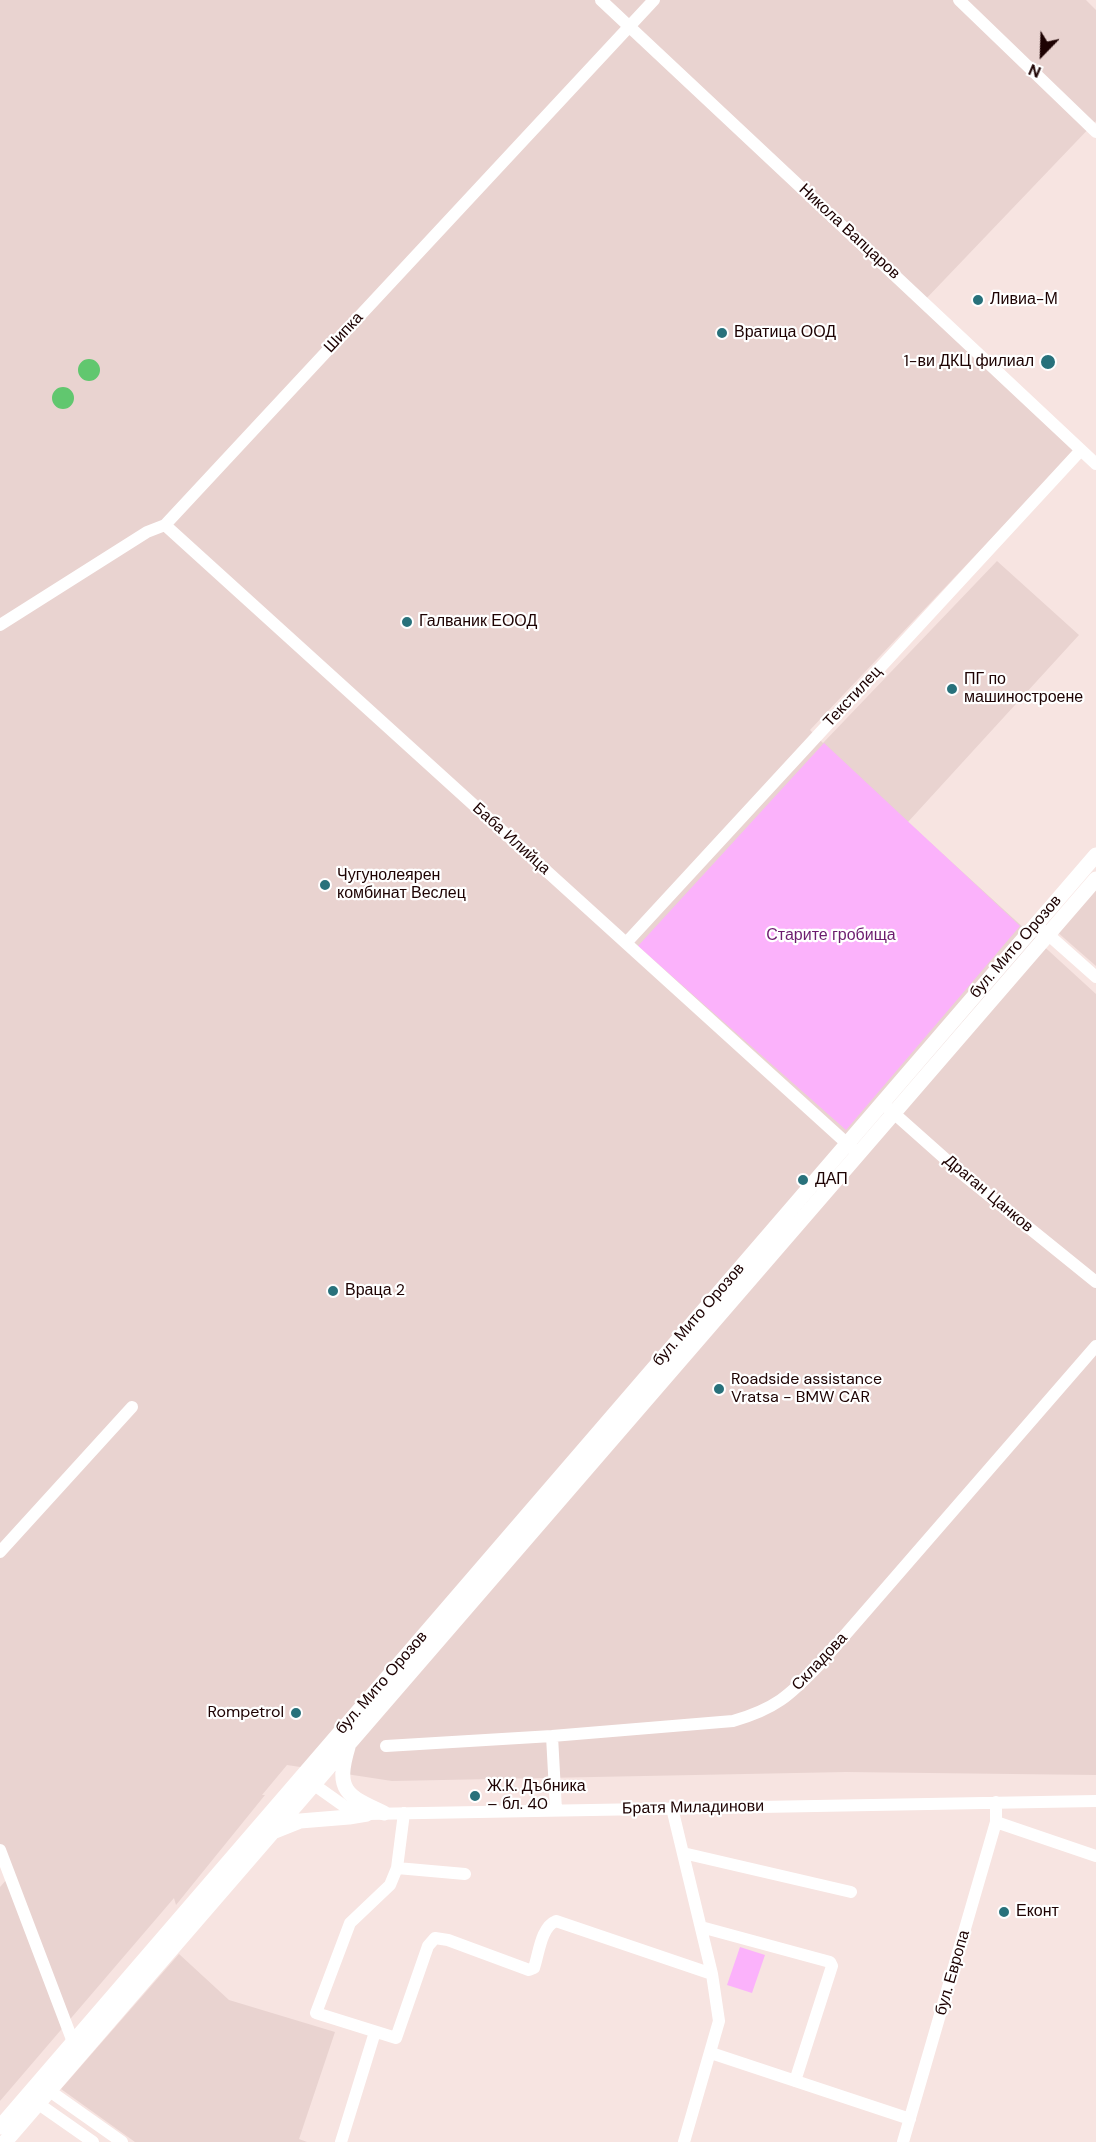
<!DOCTYPE html>
<html>
<head>
<meta charset="utf-8">
<style>
	body { margin:0 }
	#map { position:relative; width:1096px; height:2142px; overflow:hidden; background:#f7e4e1; font-family:"DM Sans",sans-serif }
	canvas { display:block }
	.north { position:absolute; left:1012px; top:24px; width:60px; height:60px; -webkit-text-stroke:4px #fff; paint-order:stroke; rotate:203deg; font-size:16px; font-weight:700; line-height:24px; text-align:center; color:#1d0202 }
	.north::after { content:''; display:block; margin:auto; width:21px; height:27px; background:#1d0202; clip-path:polygon(50% 0,100% 100%,50% 72%,0 100%) }
</style>
</head>
<body>
<div id="map">
<canvas width="1096" height="2142"></canvas>
<div class="north">N</div>
</div>
<script>
const context = document.querySelector('canvas').getContext('2d');
context.lineJoin = 'round';
function fill(path, color) { context.fillStyle = color; context.fill(path, 'evenodd'); }
function strokePath(path, color, width, dash) { context.strokeStyle = color; context.lineWidth = width; context.lineCap = dash ? 'butt' : 'round'; context.setLineDash(dash || []); context.stroke(path); }
function write(font, color, halo, rows, align = 'center') {
  context.font = font + ' "DM Sans",sans-serif'; context.lineWidth = 4.5; context.setLineDash([]); context.textBaseline = 'middle'; context.strokeStyle = halo; context.fillStyle = color; for (const [text, x, y, turn = 0] of rows) {
    context.save(); context.translate(x, y); context.rotate((+turn || 0) * Math.PI / 180); context.textAlign = isNaN(turn) ? turn : align; if (halo) context.strokeText(text, 0, 0); context.fillText(text, 0, 0); context.restore();
  }
}
fill(new Path2D(`
	M0,0H1086L1096,10V121L923,302L1077,448L810,730L823,743L997,561L1079,635L908,822L1096,994V1775L846,1772L392,1781L287,1765L262,1795H265L176,1905L174,1898L0,2101V1887L7,1879L0,1862Z
	M1096,885V966L1056,931Z
	M179,1954L229,2000L335,2032L299,2139L307,2142H135L61,2089Z`), '#e9d3d0');
fill(new Path2D(`
	M824,743L1020,926L846,1130L638,946Z
	M740,1947L765,1955L752,1993L727,1985Z`), '#fbb2fb');
fill(new Path2D(`
	M78 370a11 11 0 1 1 22 0a11 11 0 1 1-22 0Z
	M52 398a11 11 0 1 1 22 0a11 11 0 1 1-22 0Z`), '#61c76f');
strokePath(new Path2D(`
	M601,0L1096,464
	M959,0L1096,132
	M165,525L853,1149
	M0,625L147,532L165,525L654,0
	M1043,930L1096,977
	M626,943L1081,450
	M888,1108L960,1172L1096,1282
	M0,1552L132,1407
	M552,1736L556,1810
	M386,1746L552,1736L733,1721C775,1709 789,1696 819,1665L1096,1346
	M306,1779L344,1806L367,1814L1096,1801
	M672,1808L712,1974L719,2021L684,2142
	M404,1813L397,1868L390,1885L350,1923L316,2013L396,2038L428,1946L435,1938L448,1940L529,1970L534,1968C539,1953 541,1927 556,1921L712,1974
	M996,1822L1096,1856
	M0,1850L73,2042
	M683,1853L851,1892
	M397,1868L465,1874
	M701,1927L830,1962L832,1966L795,2081
	M711,2053L910,2119
	M44,2087L122,2142
	M33,2100L93,2142
	M341,2142L375,2032
	M903,2142L996,1822V1802`), '#fff', 12);
strokePath(new Path2D(`
	M348,1747C335,1790 346,1796 384,1813
	M275,1831L300,1821L349,1817L367,1814
	M0,2127L1096,855
	M5,2142L1096,879`), '#fff', 15);
for (const [x, y, r, color] of [
	[978,300,6,"#28717b"],
	[722,333,6,"#28717b"],
	[1048,362,8,"#28717b"],
	[407,622,6,"#28717b"],
	[952,689,6,"#28717b"],
	[325,885,6,"#28717b"],
	[803,1180,6,"#28717b"],
	[333,1291,6,"#28717b"],
	[719,1389,6,"#28717b"],
	[296,1713,6,"#28717b"],
	[475,1796,6,"#28717b"],
	[1004,1912,6,"#28717b"]
]) { const dot = new Path2D(); dot.arc(x, y, r, 0, 2 * Math.PI); context.fillStyle = color; context.fill(dot); strokePath(dot, '#fff', 2); }
write('16px', '#1d0202', '#fff', [
	["Никола Вапцаров",849,232,43],
	["Шипка",344,333,-47],
	["Текстилец",853,697,-47],
	["Баба Илийца",511,839,42],
	["бул. Мито Орозов",1016,947,-49],
	["Драган Цанков",988,1194,40],
	["бул. Мито Орозов",699,1315,-49],
	["Складова",820,1662,-47],
	["бул. Мито Орозов",382,1683,-49],
	["Братя Миладинови",693,1808,-1],
	["бул. Европа",953,1973,-74]
]);
write('16px', '#1d0202', '#fff', [
	["Ливиа-М",990,300],
	["Вратица ООД",734,333],
	["1-ви ДКЦ филиал",1034,362,"right"],
	["Галваник ЕООД",419,622],
	["ПГ по",964,680],
	["машиностроене",964,698],
	["Чугунолеярен",337,876],
	["комбинат Веслец",337,894],
	["ДАП",815,1180],
	["Враца 2",345,1291],
	["Roadside assistance",731,1380],
	["Vratsa - BMW CAR",731,1398],
	["Rompetrol",284,1713,"right"],
	["Ж.К. Дъбника",487,1787],
	["– бл. 40",487,1805],
	["Еконт",1016,1912]
], 'left');
write('16px', '#6c1c6e', '#fff', [
	["Старите гробища",831,936]
]);
</script>
</body>
</html>
